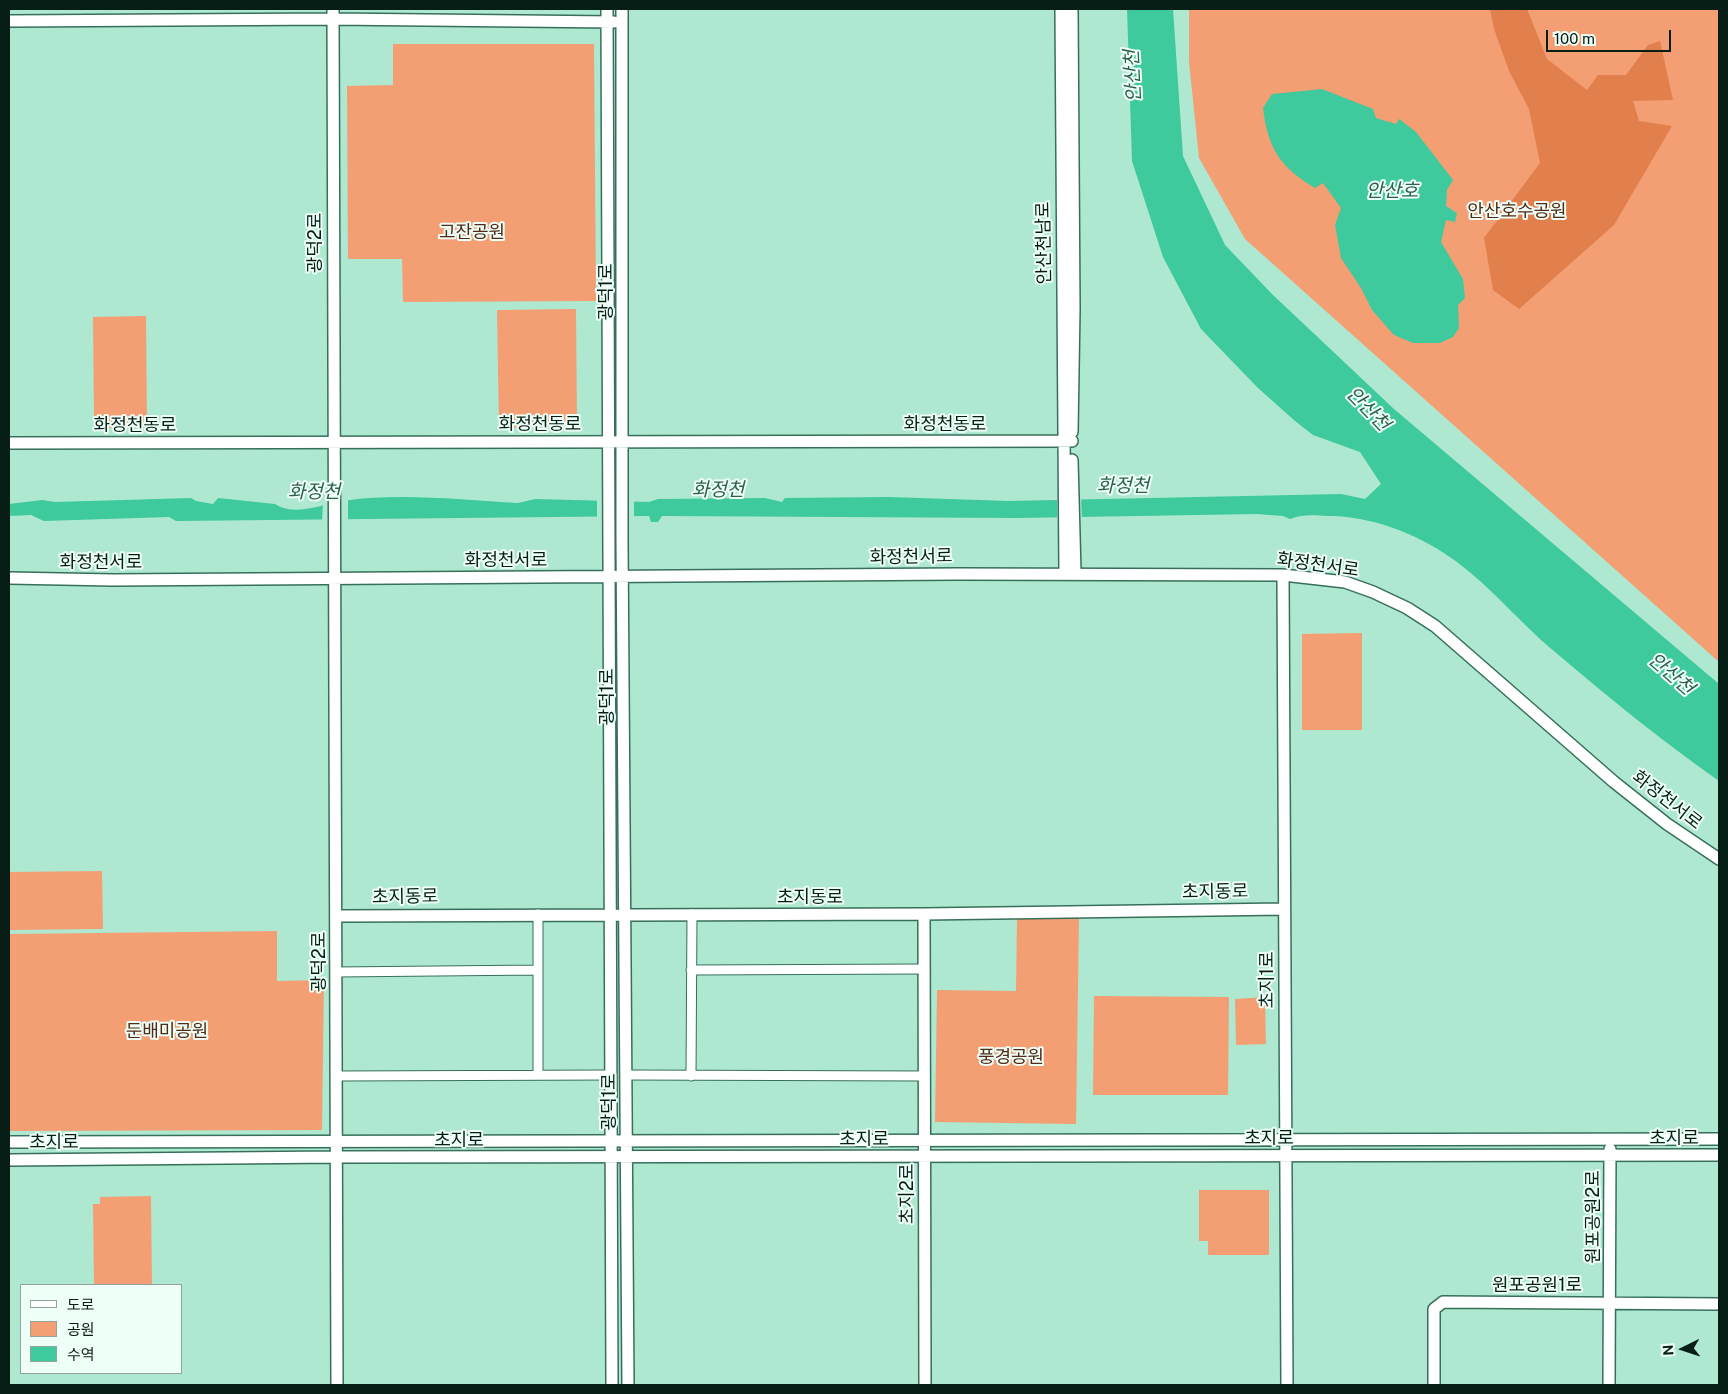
<!DOCTYPE html>
<html>
<head>
<meta charset="utf-8">
<style>
	body { margin:0 }
	#map { position:relative; width:1728px; height:1394px; overflow:hidden; background:#aee8d0; font-family:"Public Sans","Noto Sans KR",sans-serif }
	canvas { display:block }
	.frame { position:absolute; inset:0; border:10px solid #071e16; pointer-events:none }
	.legend { position:absolute; left:20px; top:1284px; width:162px; height:90px; box-sizing:border-box; background:#eefff7; border:1px solid #92a59d; margin:0; padding:6px 9px; list-style:none; font-size:15px; color:#071e16 }
	.legend li { display:flex; align-items:center; gap:10px; height:25px }
	.legend b { width:25px; border:1px solid #92a59d }
	.north { position:absolute; left:1658px; top:1324px; width:50px; height:50px; -webkit-text-stroke:4px #eefff7; paint-order:stroke; rotate:266deg; font-size:14px; font-weight:700; line-height:20px; text-align:center; color:#071e16 }
	.north::after { content:''; display:block; margin:auto; width:18px; height:22px; background:#071e16; clip-path:polygon(50% 0,100% 100%,50% 72%,0 100%) }
	.scale { position:absolute; left:1546px; top:30px; width:125px; height:22px; box-sizing:border-box; border:2px solid #071e16; border-top:0; padding-left:6px; font-size:15px; line-height:18px; white-space:nowrap; color:#071e16; -webkit-text-stroke:4px #eefff7; paint-order:stroke }
</style>
</head>
<body>
<div id="map">
<canvas width="1728" height="1394"></canvas>
<div class="frame"></div>
<ul class="legend">
<li><b style="height:6px;background:#fff"></b>도로</li>
<li><b style="height:14px;background:#f49e73"></b>공원</li>
<li><b style="height:14px;background:#3eca9c"></b>수역</li>
</ul>
<div class="north">N</div>
<div class="scale">100 m</div>
</div>
<script>
const context = document.querySelector('canvas').getContext('2d');
context.lineJoin = 'round';
function fill(path, color) { context.fillStyle = color; context.fill(path, 'evenodd'); }
function strokePath(path, color, width, dash) { context.strokeStyle = color; context.lineWidth = width; context.lineCap = dash ? 'butt' : 'round'; context.setLineDash(dash || []); context.stroke(path); }
function write(font, color, halo, rows, align = 'center') {
  context.font = font + ' "Public Sans","Noto Sans KR",sans-serif'; context.lineWidth = 4; context.setLineDash([]); context.textBaseline = 'middle'; context.strokeStyle = halo; context.fillStyle = color; for (const [text, x, y, turn = 0] of rows) {
    context.save(); context.translate(x, y); context.rotate((+turn || 0) * Math.PI / 180); context.textAlign = isNaN(turn) ? turn : align; if (halo) context.strokeText(text, 0, 0); context.fillText(text, 0, 0); context.restore();
  }
}
fill(new Path2D(`
	M1189,9H1719V662L1245,239L1199,158L1189,62Z
	M393,44H594L596,301L403,302L402,259H348L347,86L393,85Z
	M576,309L577,426L499,428L497,310Z
	M146,316L147,428H99V420L94,419L93,317Z
	M1362,633V730H1302V634Z
	M102,871L103,929L9,930L10,872Z
	M1017,917L1079,918L1076,1124L935,1122L937,990L1016,991Z
	M277,931V981L324,980L322,1130L9,1131V934Z
	M1094,996L1229,997L1228,1095H1093Z
	M1265,997L1266,1044L1236,1045L1235,999Z
	M1199,1190H1269V1255H1208V1241H1199Z
	M151,1196L152,1285H94L93,1204H100V1197Z`), '#f49e73');
fill(new Path2D(`
	M1490,9H1527L1547,59L1587,90L1598,75H1626L1648,45L1660,41L1673,100L1633,101L1639,121L1672,126L1614,225L1519,309L1493,290L1484,238L1540,163L1529,109L1509,71L1494,29Z`), '#e1804d');
fill(new Path2D(`
	M1127,9H1173L1183,156L1225,245L1273,295L1394,409L1719,684V781C1662,741 1608,697 1555,652C1521,624 1492,588 1457,562C1422,536 1378,518 1334,516C1319,516 1304,513 1290,519L1283,516L1257,514L1018,518L662,516L658,522H651L649,516L176,521L169,517L44,521L31,515L9,516V504L42,500L55,502L191,498L196,501L213,504L218,498L275,504C297,518 327,502 350,500C400,493 466,500 518,503L535,499L649,502L658,499L765,498L782,502L785,498L889,497L1009,501L1341,494L1365,499L1381,484L1360,452L1313,435L1295,421L1258,388L1201,329L1163,257L1132,161Z
	M1322,89L1373,109L1376,118L1396,124L1399,119L1416,132L1453,180L1447,190L1446,206L1457,213L1455,222L1446,220L1441,242L1463,279L1465,298L1458,305L1459,328L1453,337L1440,343H1413L1394,335L1372,310L1361,288L1341,258L1335,225L1341,208L1323,183L1315,188C1280,167 1268,149 1263,108L1272,94Z`), '#3eca9c');
fill(new Path2D(`
	M348,497V521H322L323,504Z
	M1057,497H1081L1082,519H1057Z
	M597,498L634,499V518H597Z`), '#aee8d0');
const street = new Path2D(`
	M538,914V1075
	M691,970L924,969
	M336,972L538,970
	M627,1075L925,1076
	M336,1076L610,1075
	M691,1076L692,914`);
const secondary = new Path2D(`
	M333,9L337,1385
	M607,9L612,1385
	M622,9V540L628,1385
	M1061,9L1065,574
	M1072,9L1074,309L1072,432
	M9,21L333,19L614,22
	M9,443L1072,441
	M1072,460L1075,573
	M1283,575L1287,1385
	M9,578L113,580L958,574L1283,575L1345,582L1373,592L1407,608L1435,626L1614,782L1667,824L1719,859
	M924,914L925,1385
	M336,916L924,914L1284,909
	M9,1142L1719,1139
	M9,1160L336,1157L1719,1155
	M1434,1385V1309L1443,1302L1719,1304
	M1609,1385L1610,1149`);
strokePath(street, '#376f5a', 11);
strokePath(secondary, '#376f5a', 14);
strokePath(street, '#fff', 9);
strokePath(secondary, '#fff', 11);
write('18px', '#522b16', '#eefff7', [
	["안산호수공원",1517,211],
	["고잔공원",472,232],
	["둔배미공원",167,1031],
	["풍경공원",1011,1057]
]);
write('18px', '#071e16', '#eefff7', [
	["광덕2로",315,243,-90],
	["안산천남로",1044,243,-91],
	["광덕1로",606,292,-90],
	["화정천동로",540,424],
	["화정천동로",945,424],
	["화정천동로",135,425],
	["화정천서로",911,557,-1],
	["화정천서로",506,560],
	["화정천서로",101,562],
	["화정천서로",1318,565,8],
	["광덕1로",607,697,-90],
	["화정천서로",1667,800,38],
	["초지동로",1215,892,-1],
	["초지동로",405,897,-1],
	["초지동로",810,897],
	["광덕2로",319,962,-90],
	["초지1로",1267,980,-90],
	["광덕1로",609,1102,-90],
	["초지로",1269,1138],
	["초지로",1674,1138],
	["초지로",864,1139],
	["초지로",459,1140],
	["초지로",54,1142],
	["초지2로",907,1194,-90],
	["원포공원2로",1593,1217,-90],
	["원포공원1로",1537,1285]
]);
write('italic 19px', '#2b604d', '#eefff7', [
	["안산천",1133,76,-93],
	["안산호",1392,191],
	["안산천",1368,409,46],
	["화정천",1123,486],
	["화정천",718,490],
	["화정천",314,492],
	["안산천",1671,674,41]
]);
</script>
</body>
</html>
